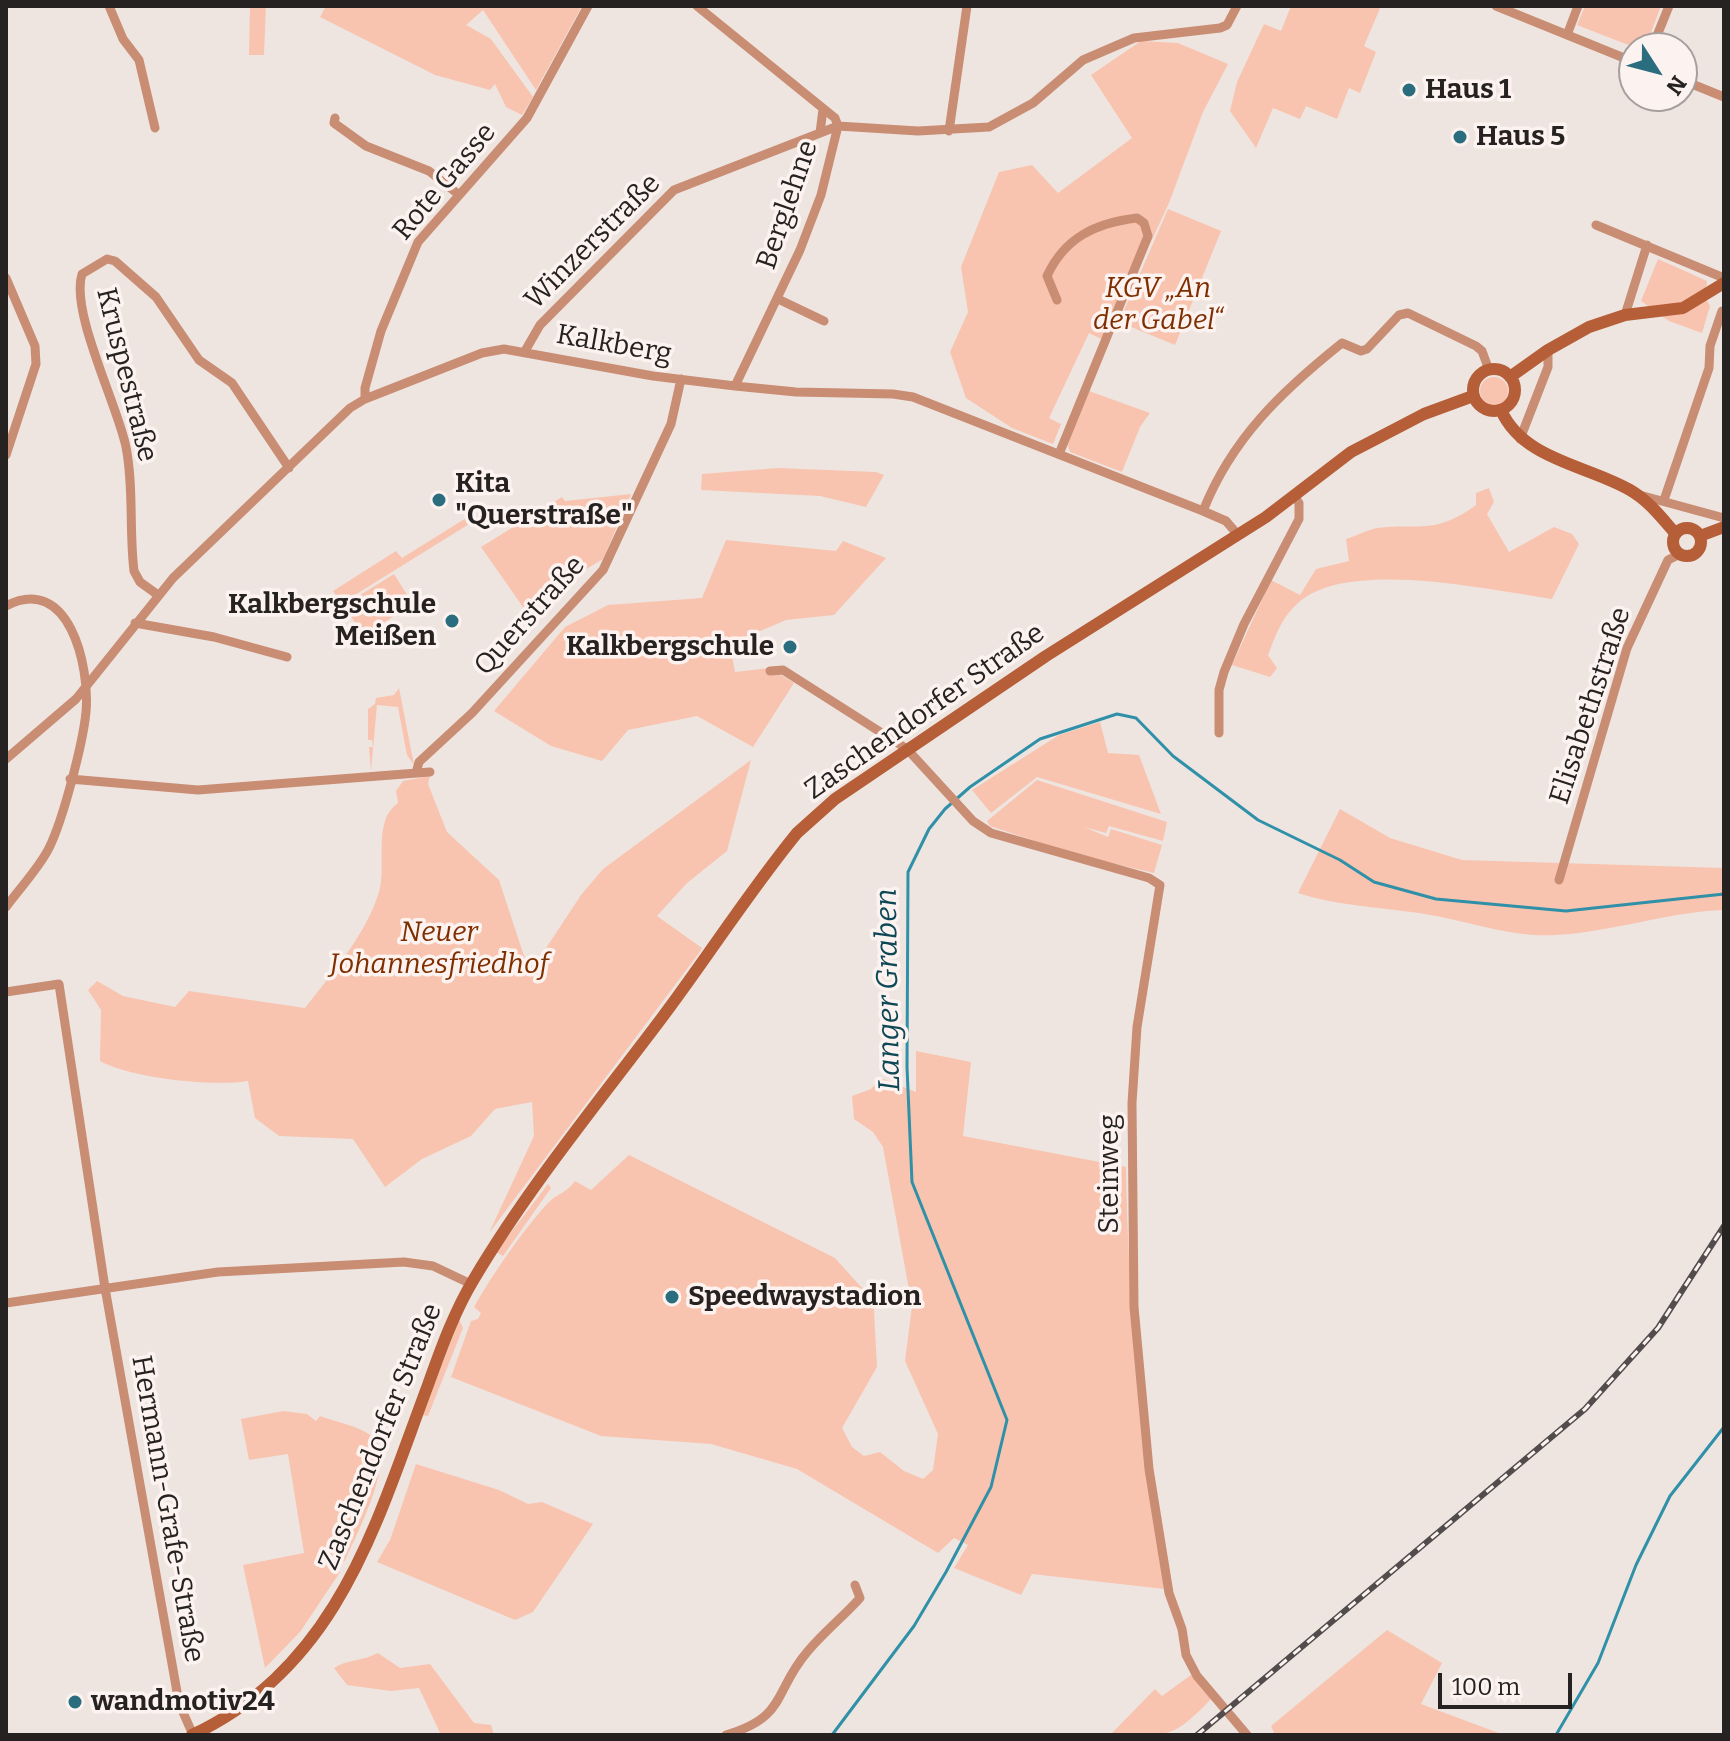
<!DOCTYPE html>
<html>
<head>
<meta charset="utf-8">
<style>
	body { margin:0 }
	#map { position:relative; width:1730px; height:1741px; overflow:hidden; background:#eee5e1; font-family:Bitter,serif }
	canvas { display:block }
	.frame { position:absolute; inset:0; border:8px solid #252221; pointer-events:none }
	.north { position:absolute; left:1618px; top:32px; width:80px; height:80px; box-sizing:border-box; background:#fcf2ef; border:2px solid #a69f9d; border-radius:50%; rotate:126deg; font-size:22px; font-weight:700; line-height:32px; text-align:center; color:#252221 }
	.north::after { content:''; display:block; margin:auto; width:28px; height:36px; background:#2a6d7f; clip-path:polygon(50% 0,100% 100%,50% 72%,0 100%) }
	.scale { position:absolute; left:1438px; top:1673px; width:134px; height:36px; box-sizing:border-box; border:4px solid #252221; border-top:0; padding-left:10px; font-size:24px; line-height:28px; white-space:nowrap; color:#252221; -webkit-text-stroke:6px #fcf2ef; paint-order:stroke }
</style>
</head>
<body>
<div id="map">
<canvas width="1730" height="1741"></canvas>
<div class="frame"></div>
<div class="north">N</div>
<div class="scale">100 m</div>
</div>
<script>
const context = document.querySelector('canvas').getContext('2d');
context.lineJoin = 'round';
function fill(path, color) { context.fillStyle = color; context.fill(path, 'evenodd'); }
function strokePath(path, color, width, dash) { context.strokeStyle = color; context.lineWidth = width; context.lineCap = dash ? 'butt' : 'round'; context.setLineDash(dash || []); context.stroke(path); }
function write(font, color, halo, rows, align = 'center') {
  context.font = font + ' Bitter,serif'; context.lineWidth = 7; context.setLineDash([]); context.textBaseline = 'middle'; context.strokeStyle = halo; context.fillStyle = color; for (const [text, x, y, turn = 0] of rows) {
    context.save(); context.translate(x, y); context.rotate((+turn || 0) * Math.PI / 180); context.textAlign = isNaN(turn) ? turn : align; if (halo) context.strokeText(text, 0, 0); context.fillText(text, 0, 0); context.restore();
  }
}
fill(new Path2D(`
	M250,6H266L264,55H249Z
	M326,6H582L536,90L483,10L466,25L491,39L533,97L522,115L506,107L495,84L490,90L435,75L320,17Z
	M1291,6H1381L1364,46L1376,52L1360,93L1349,88L1337,119L1306,106L1300,119L1273,108L1256,148L1230,111L1237,82L1264,24L1281,31Z
	M1585,6H1661L1645,48H1636L1577,25Z
	M1141,41L1178,43L1228,64L1203,112L1169,203L1105,341L1089,333L1049,418L1061,424L1053,444L1012,428L966,398L950,352L968,312L961,267L999,172L1032,165L1058,193L1132,138L1091,75Z
	M1168,209L1221,231L1175,345L1119,322Z
	M1658,259L1707,281L1705,297L1710,306L1702,333L1669,321L1641,301Z
	M1480 391a14 14 0 1 1 28 0a14 14 0 1 1-28 0Z
	M1089,391L1150,413L1140,427L1122,472L1070,452L1067,443Z
	M778,468L876,472L884,475L866,507L820,496L701,490L702,474Z
	M1489,488L1494,502L1487,514L1509,552L1554,527L1572,534L1579,544L1552,599C1489,590 1348,558 1298,603C1281,618 1276,635 1268,655L1277,668L1270,677L1232,665L1271,580L1300,595L1316,569L1349,561L1346,539C1356,536 1367,530 1377,528C1420,523 1435,535 1476,505V493Z
	M631,494L603,559L523,607L481,547L562,497L565,501Z
	M471,515L474,521L342,603L333,591L396,551L402,558Z
	M726,540L836,551L843,541L886,558L834,615L786,620L730,644L735,672L770,668L794,683L753,747L697,716L628,730L602,761L551,746L494,711L565,627L608,605L702,598Z
	M394,574L413,604L363,636L344,605Z
	M399,688L414,765L407,755L398,707L377,705L371,771L369,747H373L372,740H368V709L375,704L376,698L394,695Z
	M1100,722L1108,753L1139,755L1161,814L1037,777L991,813L972,790L1059,735Z
	M751,760L727,851L687,883L657,916L702,948L699,953L489,1233L534,1136L532,1102L495,1109L471,1136L422,1159L385,1187L353,1139L279,1136L255,1118L248,1081C213,1087 130,1078 100,1061L101,1010L88,990L97,981L123,996L175,1007L189,991L305,1008C332,973 366,935 379,892C387,866 372,820 398,803L396,791L403,781L430,776L428,784L447,832L499,880L524,956L533,968L581,895L603,869Z
	M1037,780L1167,822L1163,841L1109,826L1106,833L1084,827L1108,837L1111,829L1162,845L1154,873L1077,855L990,826L987,821Z
	M1340,809L1390,838L1462,860L1724,868V910C1667,912 1613,932 1556,935C1513,938 1472,922 1430,915C1386,907 1341,907 1298,893Z
	M916,1051L971,1062L963,1136L1126,1167C1128,1309 1143,1449 1164,1589L1032,1574L1021,1595L954,1568L968,1545L954,1538L938,1553L797,1469L711,1444L601,1436L451,1377L471,1321L478,1319L481,1313L474,1307C494,1272 520,1234 547,1204C557,1193 566,1194 575,1181L591,1190L629,1155L835,1258L861,1287L873,1292L877,1367L842,1428L852,1447L864,1456L880,1452L904,1471L923,1479L933,1470L938,1434L905,1361L912,1306L883,1147L873,1132L854,1119L852,1096L871,1089L881,1078L916,1092Z
	M548,1184L551,1188L503,1256L496,1252Z
	M459,1319L463,1328L428,1416L423,1415Z
	M283,1411L307,1414L316,1421L320,1416C336,1422 360,1426 373,1437C398,1457 355,1537 345,1561L339,1562L336,1568L340,1572L300,1632L265,1668L243,1565L304,1553L288,1454L249,1460L241,1419Z
	M416,1464L499,1490L528,1504L542,1502L593,1524L533,1612L515,1620L377,1562L390,1540Z
	M1387,1630L1442,1663L1421,1704L1504,1735H1275L1271,1726Z
	M378,1653L400,1668L430,1664L474,1723L491,1725L494,1735H441L419,1688L391,1691L347,1685L334,1668C348,1659 363,1661 378,1653Z
	M1195,1672L1214,1696C1171,1741 1170,1735 1110,1735L1155,1689L1162,1696Z`), '#f8c4af');
strokePath(new Path2D(`
	M832,1735L914,1626L946,1572L991,1487L1007,1420L912,1182L907,1067L908,872L929,829L945,809L970,787L1040,739L1117,714L1136,718L1173,756L1258,820L1340,860L1374,882L1436,899L1566,911L1724,894
	M1556,1735L1598,1663L1636,1565L1670,1496L1724,1427`), '#2f90a8', 3);
strokePath(new Path2D(`
	M109,6L123,39L139,60L155,128
	M697,6L835,118L838,126L918,131L989,127L1033,103L1083,60L1134,38L1220,28L1227,25L1237,6
	M1496,6L1634,62
	M1567,35L1578,6
	M1652,48L1669,6
	M1682,80L1724,97
	M335,118L334,123L366,146L429,171L458,194
	M949,131L967,6
	M820,133L823,109
	M1596,225L1724,278
	M6,278L35,346L36,364L6,455
	M778,299L824,321
	M1057,300L1047,276C1065,237 1096,223 1137,218L1144,223L1148,236L1059,454
	M1625,315L1647,245
	M525,351L540,325L674,190L838,126
	M735,386L800,250L821,195L838,126
	M365,399V388L381,331L418,242L527,118L588,6
	M1520,439L1548,367V350
	M1636,494L1724,518
	M1664,500L1709,368L1710,346L1722,311
	M1203,511C1232,438 1282,391 1342,343L1361,351L1367,349L1399,315L1408,313L1476,346L1482,351L1489,370
	M158,595L140,582L134,571C129,530 134,488 126,447C118,406 70,312 82,274L107,259L115,261L156,297L199,360L232,383L289,468
	M6,606C69,573 90,666 86,712C83,743 63,820 49,848C39,868 20,888 6,907
	M135,623L214,637L287,657
	M770,671L783,670L907,749L973,821L991,833L1149,878L1160,885L1137,1027L1132,1103L1134,1307L1149,1469L1169,1593L1182,1629L1186,1655L1197,1676L1247,1735
	M1219,733V690L1224,672L1244,624L1299,519V503L1294,496
	M6,759L76,699L173,578L350,408L365,399L482,353L504,349L653,376L735,386L796,392L893,394L913,397L1203,511L1226,521L1238,535
	M416,773L419,762L472,713L603,570L671,424L681,379
	M70,779L198,790L430,772
	M1559,880L1627,648L1668,560L1680,554
	M6,992L59,984L105,1288L179,1703L193,1735
	M6,1303L218,1272L404,1262L433,1266L471,1284
	M726,1735C788,1717 773,1691 808,1651C824,1632 844,1616 860,1598L855,1585`), '#c98d73', 9);
strokePath(new Path2D(`
	M1473 390a21 21 0 1 1 42 0a21 21 0 1 1-42 0Z
	M1510,377L1548,350L1589,327L1625,315L1683,308L1724,283
	M1501,410C1523,460 1587,465 1630,490C1649,501 1661,517 1675,533
	M1673 542a14 14 0 1 1 28 0a14 14 0 1 1-28 0Z
	M1700,536L1724,527
	M192,1735C339,1666 376,1523 428,1385C441,1349 454,1312 474,1279C528,1188 597,1104 661,1019C707,958 748,893 797,833L835,799L1046,656L1266,517L1351,452L1424,414L1473,396`), '#b55e37', 12);
const rail = new Path2D(`
	M1197,1735L1585,1409L1658,1328L1724,1226`);
strokePath(rail, '#524d4c', 6);
strokePath(rail, '#fcf2ef', 3, [9]);
for (const [x, y, r, color] of [
	[1409,90,8,"#2a6d7f"],
	[1460,137,8,"#2a6d7f"],
	[439,500,8,"#2a6d7f"],
	[452,621,8,"#2a6d7f"],
	[790,647,8,"#2a6d7f"],
	[672,1297,8,"#2a6d7f"],
	[75,1702,8,"#2a6d7f"]
]) { const dot = new Path2D(); dot.arc(x, y, r, 0, 2 * Math.PI); context.fillStyle = color; context.fill(dot); strokePath(dot, '#fcf2ef', 3); }
write('bold 28px', '#252221', '#fcf2ef', [
	["Haus 1",1425,90],
	["Haus 5",1476,137],
	["Kita",455,484],
	["\"Querstraße\"",455,516],
	["Kalkbergschule",436,605,"right"],
	["Meißen",436,637,"right"],
	["Kalkbergschule",774,647,"right"],
	["Speedwaystadion",688,1297],
	["wandmotiv24",91,1702]
], 'left');
write('28px', '#252221', '#fcf2ef', [
	["Rote Gasse",445,182,-50],
	["Berglehne",788,205,-71],
	["Winzerstraße",593,242,-45],
	["Kalkberg",614,345,10],
	["Kruspestraße",126,375,76],
	["Querstraße",530,616,-48],
	["Elisabethstraße",1591,706,-72],
	["Zaschendorfer Straße",925,712,-35],
	["Steinweg",1110,1174,-90],
	["Zaschendorfer Straße",381,1437,-68],
	["Hermann-Grafe-Straße",167,1509,80]
]);
write('italic 28px', '#7f2e00', '#fcf2ef', [
	["KGV „An",1158,289],
	["der Gabel“",1158,321],
	["Neuer",439,933],
	["Johannesfriedhof",439,965]
]);
write('italic 30px', '#0e4857', '#fcf2ef', [
	["Langer Graben",889,990,-91]
]);
</script>
</body>
</html>
